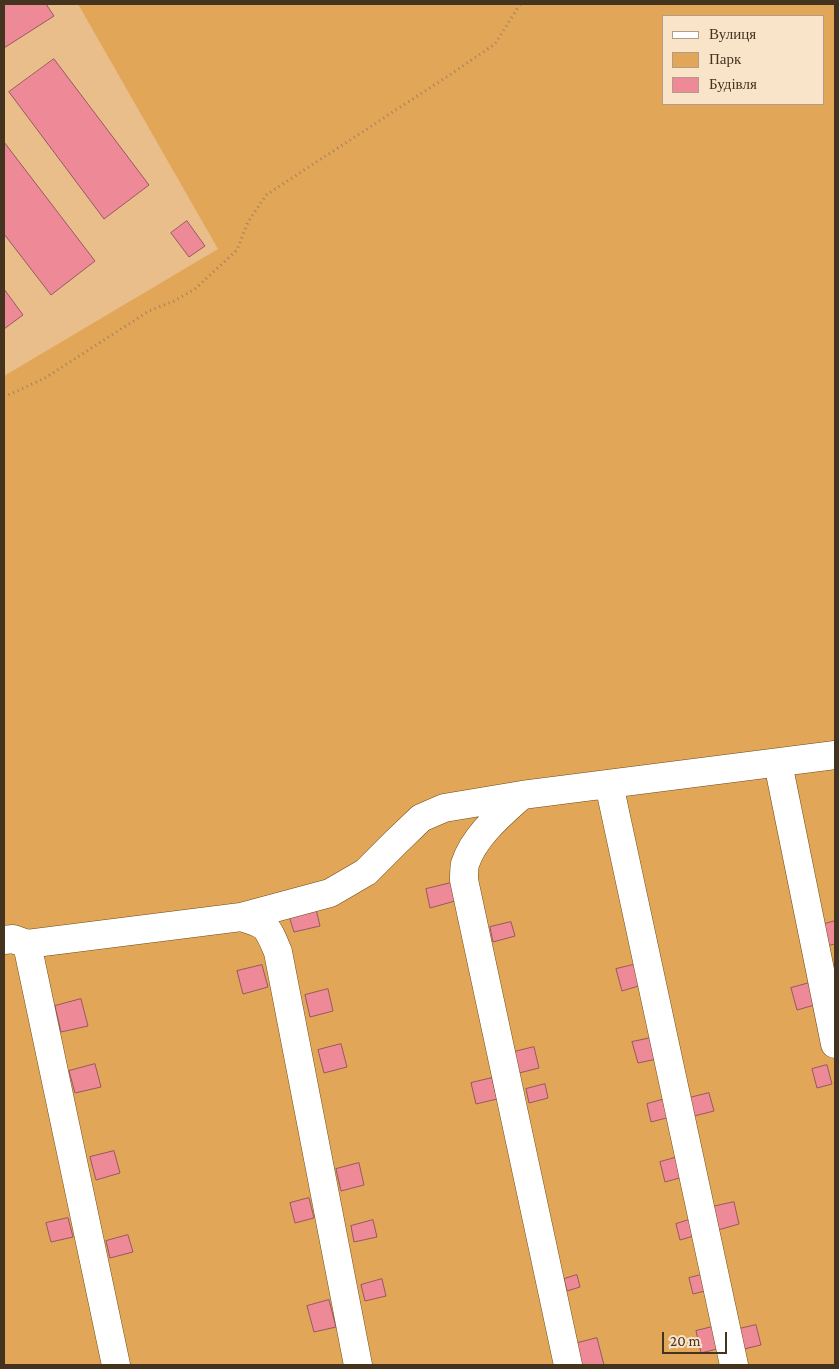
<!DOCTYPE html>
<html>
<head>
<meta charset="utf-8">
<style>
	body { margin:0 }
	#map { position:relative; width:839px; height:1369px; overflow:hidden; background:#e9be8a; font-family:"Crimson Pro",serif }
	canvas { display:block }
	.frame { position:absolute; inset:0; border:5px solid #44331e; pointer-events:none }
	.legend { position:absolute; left:662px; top:15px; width:162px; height:90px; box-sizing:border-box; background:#f9e3c9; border:1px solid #b19d85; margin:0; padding:6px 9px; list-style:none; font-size:15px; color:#44331e }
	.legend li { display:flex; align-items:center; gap:10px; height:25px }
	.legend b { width:25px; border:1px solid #b19d85 }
	.scale { position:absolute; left:662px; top:1332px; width:65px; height:22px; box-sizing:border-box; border:2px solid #44331e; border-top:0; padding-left:6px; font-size:15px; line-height:18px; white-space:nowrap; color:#44331e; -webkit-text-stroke:4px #f9e3c9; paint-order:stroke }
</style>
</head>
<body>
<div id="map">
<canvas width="839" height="1369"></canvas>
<div class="frame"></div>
<ul class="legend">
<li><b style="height:6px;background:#fff"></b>Вулиця</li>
<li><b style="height:14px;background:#e1a658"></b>Парк</li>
<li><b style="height:14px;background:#ee8997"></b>Будівля</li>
</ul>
<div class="scale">20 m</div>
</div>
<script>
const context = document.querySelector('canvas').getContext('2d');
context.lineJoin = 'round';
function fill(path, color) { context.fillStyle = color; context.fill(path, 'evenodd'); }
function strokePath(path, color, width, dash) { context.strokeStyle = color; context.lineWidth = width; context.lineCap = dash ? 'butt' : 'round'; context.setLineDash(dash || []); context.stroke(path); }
fill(new Path2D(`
	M78,4H835V1365H4V376L218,249ZM663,16H823V104H663Z`), '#e1a658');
const building = new Path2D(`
	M4,4H46L54,16L4,48Z
	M54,59L149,185L104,219L9,92Z
	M4,142L95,261L51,295L4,234Z
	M187,221L205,246L189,257L171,233Z
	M4,289L23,315L4,329Z
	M451,883L455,901L430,908L426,889Z
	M316,909L320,926L294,932L289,916Z
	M835,921V944L827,946L821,925Z
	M511,922L515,936L493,942L490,927Z
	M637,964L642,985L622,991L616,969Z
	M262,965L268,987L243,994L237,971Z
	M813,982L818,1004L797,1010L791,988Z
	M328,989L333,1011L310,1017L305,995Z
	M81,999L88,1026L61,1032L55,1006Z
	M651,1038L657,1059L638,1063L632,1042Z
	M341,1044L347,1067L324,1073L318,1050Z
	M534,1047L539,1068L519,1073L514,1052Z
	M95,1064L101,1087L75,1093L69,1071Z
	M827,1065L832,1084L817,1088L812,1069Z
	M492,1078L497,1099L476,1104L471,1083Z
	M545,1084L548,1098L529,1103L526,1089Z
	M709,1093L714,1111L694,1116L689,1098Z
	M665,1099L670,1117L651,1122L647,1104Z
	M114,1151L120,1173L96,1180L90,1157Z
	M678,1157L683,1177L665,1182L660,1162Z
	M359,1163L364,1185L341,1191L336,1169Z
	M309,1198L314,1218L295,1223L290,1203Z
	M734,1202L739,1224L718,1230L712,1207Z
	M68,1218L73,1237L51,1242L46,1223Z
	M692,1219L697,1235L680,1240L676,1224Z
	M373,1220L377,1237L354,1242L351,1226Z
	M128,1235L133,1252L110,1258L106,1241Z
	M705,1274L709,1290L693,1294L689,1278Z
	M577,1275L580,1287L567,1291L564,1279Z
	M382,1279L386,1296L365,1301L361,1285Z
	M329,1300L336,1327L314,1332L307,1306Z
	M756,1325L761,1345L744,1349L739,1329Z
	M716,1326L721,1348L701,1353L696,1331Z
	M597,1338L604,1365H579L574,1344Z`);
fill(building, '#ee8997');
strokePath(building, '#975860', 1);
const minor = new Path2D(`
	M778,763L835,1044
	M609,784L734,1365
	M522,795C501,814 474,836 465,864C464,869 464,875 464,880L568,1365
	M241,917C268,925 267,926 278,952L358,1365
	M4,940L13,939L27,944L241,917L330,893L366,872L396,842L421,818L444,808L522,795L835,755
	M27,944L116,1365`);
strokePath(minor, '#6e4a14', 29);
strokePath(new Path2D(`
	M4,397L45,378L149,311L174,301L195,289L237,250L248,222L266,195L448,76L495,44L520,4`), '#a0815a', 3, [1, 4]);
strokePath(minor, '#fff', 28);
</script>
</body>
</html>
